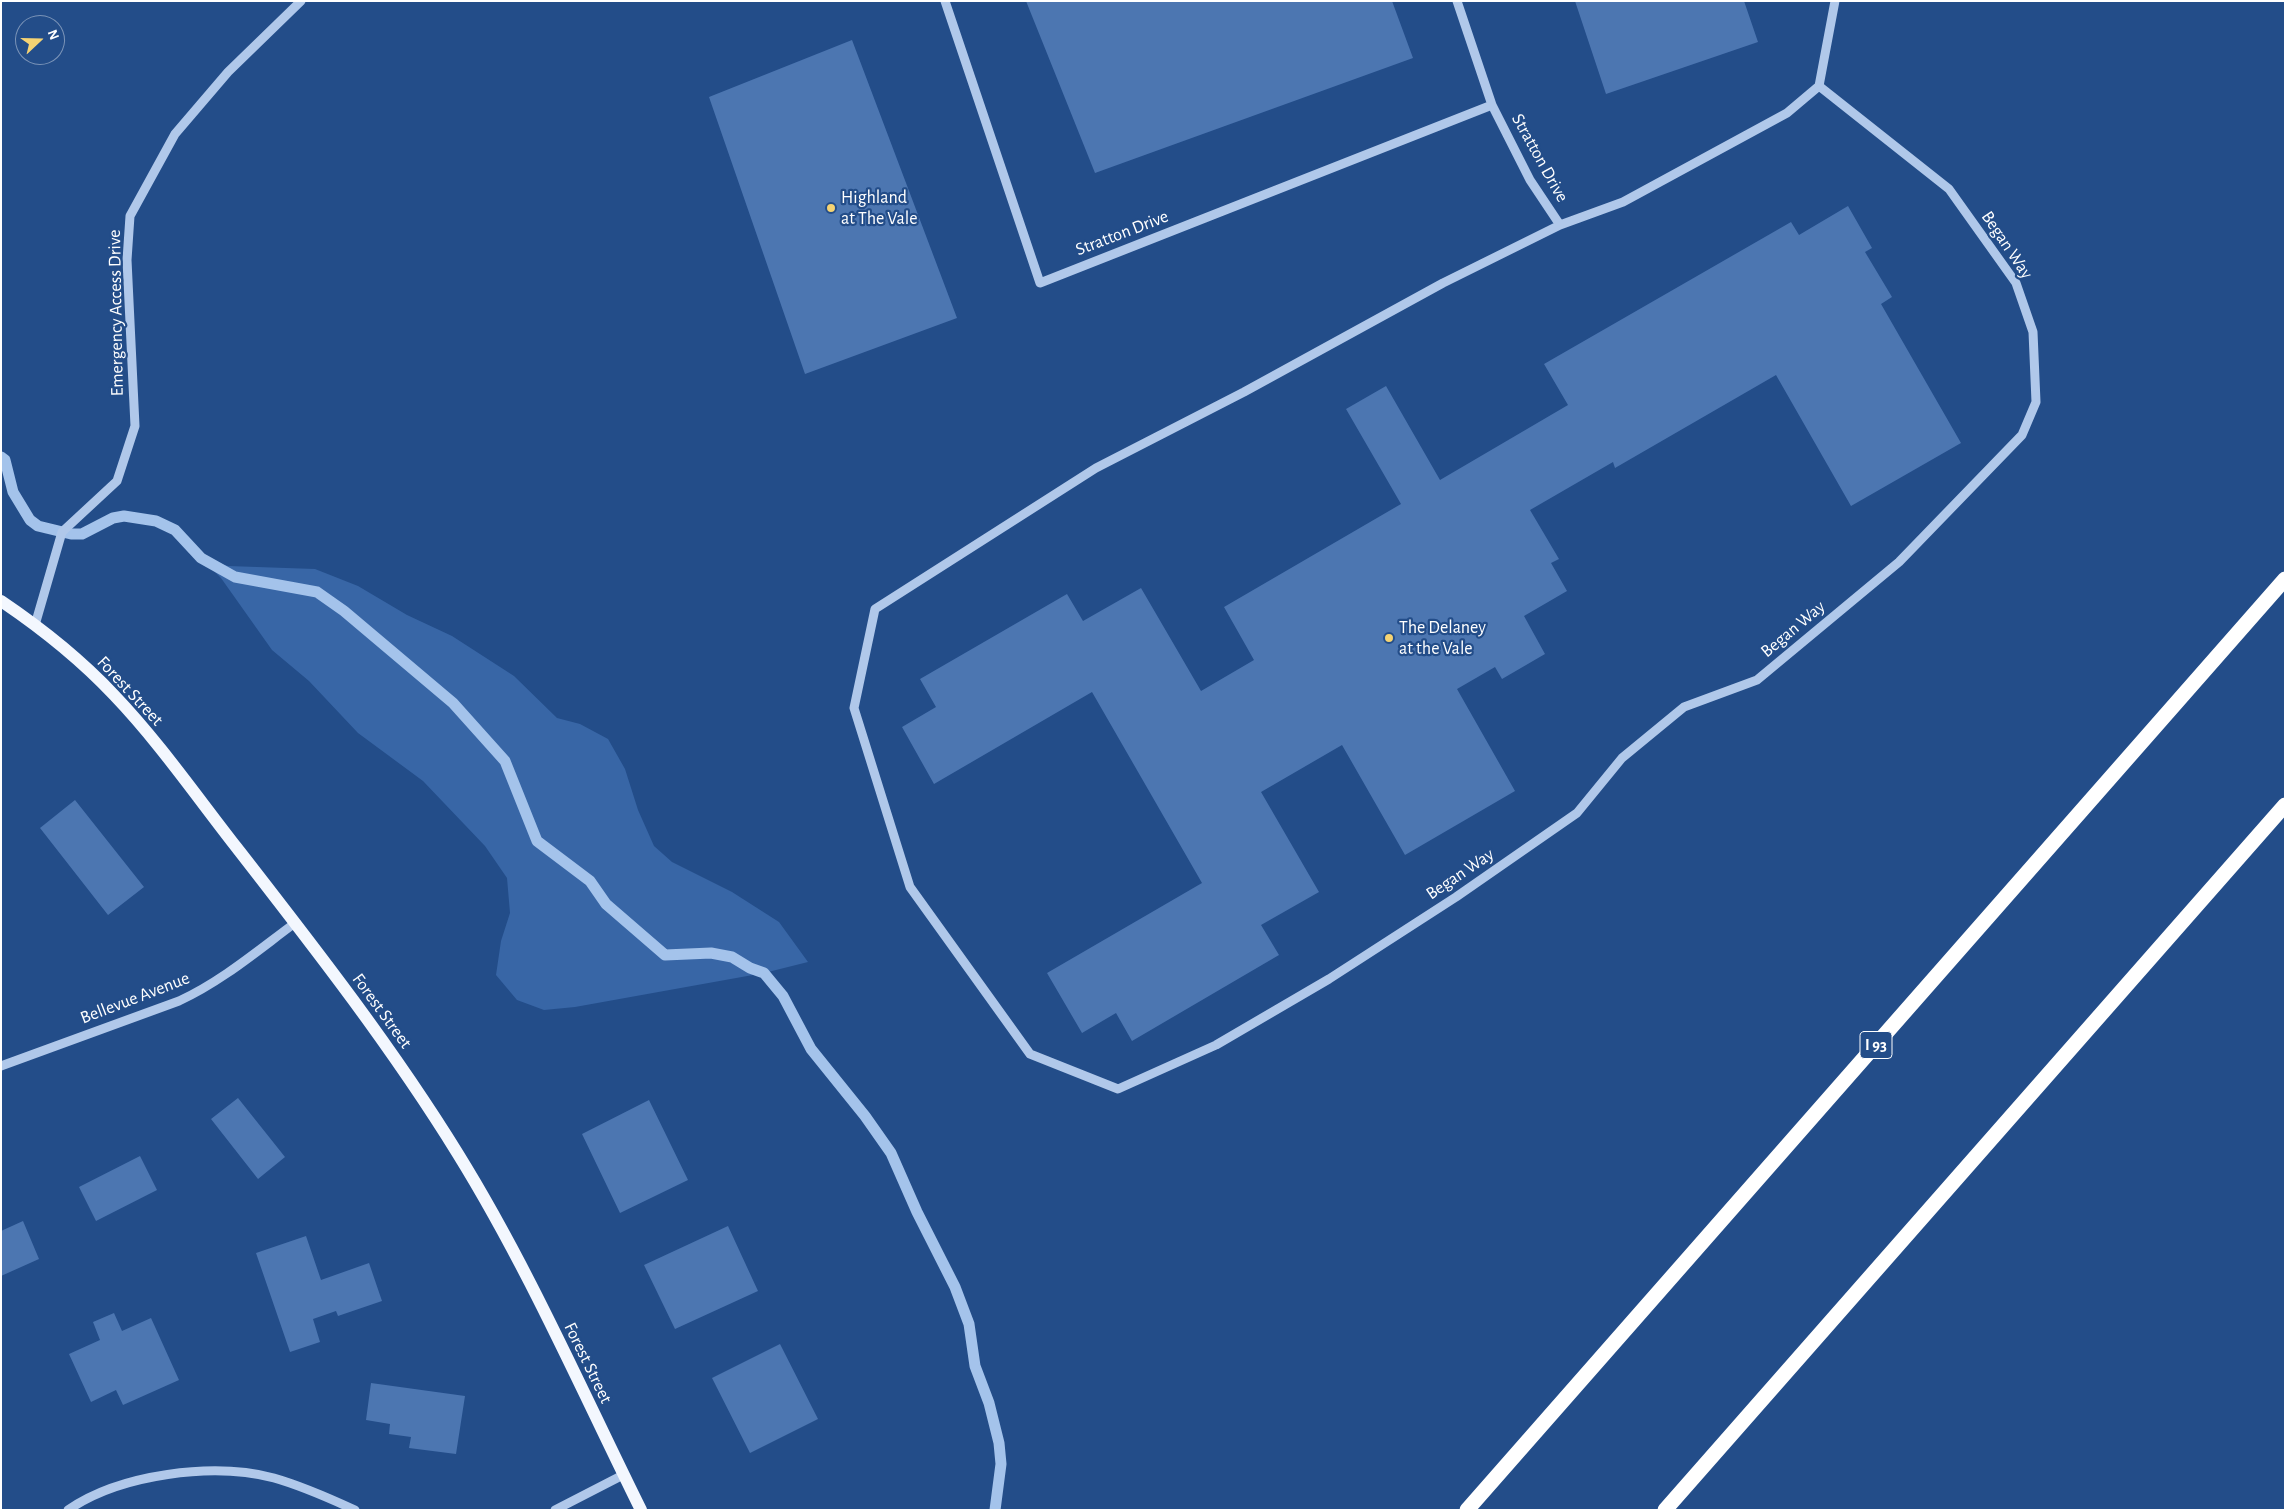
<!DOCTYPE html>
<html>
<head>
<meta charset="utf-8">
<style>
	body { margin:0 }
	#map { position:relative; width:2286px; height:1511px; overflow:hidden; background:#234d89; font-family:"Alegreya Sans",sans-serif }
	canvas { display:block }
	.frame { position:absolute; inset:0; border:2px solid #fff; pointer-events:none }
	.north { position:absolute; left:15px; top:15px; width:50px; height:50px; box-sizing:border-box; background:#234d89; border:1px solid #7b94b8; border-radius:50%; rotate:69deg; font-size:14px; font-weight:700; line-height:20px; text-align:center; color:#fff }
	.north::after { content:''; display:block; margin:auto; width:18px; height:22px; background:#f5d373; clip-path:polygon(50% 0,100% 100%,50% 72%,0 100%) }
</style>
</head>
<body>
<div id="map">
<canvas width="2286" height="1511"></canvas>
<div class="frame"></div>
<div class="north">N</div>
</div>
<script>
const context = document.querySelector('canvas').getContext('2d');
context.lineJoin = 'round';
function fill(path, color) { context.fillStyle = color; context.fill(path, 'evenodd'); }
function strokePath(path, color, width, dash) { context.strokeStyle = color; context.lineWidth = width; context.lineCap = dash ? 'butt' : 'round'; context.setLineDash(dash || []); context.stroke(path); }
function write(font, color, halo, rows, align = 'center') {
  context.font = font + ' "Alegreya Sans",sans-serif'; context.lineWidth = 4.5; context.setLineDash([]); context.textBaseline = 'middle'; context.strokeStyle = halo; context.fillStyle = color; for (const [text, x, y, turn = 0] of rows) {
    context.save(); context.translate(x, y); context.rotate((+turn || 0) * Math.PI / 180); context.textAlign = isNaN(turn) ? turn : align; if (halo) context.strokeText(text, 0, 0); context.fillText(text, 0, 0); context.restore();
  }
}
fill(new Path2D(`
	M201,558L228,566L315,569L358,586L407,615L452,636L514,676L557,718L580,724L608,739L625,769L638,810L654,846L672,862L732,892L779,922L808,962L764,973L575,1007L544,1010L517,1000L496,975L501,941L510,913L507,878L485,846L423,781L358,733L309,681L272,650L221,578Z`), '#3866a6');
strokePath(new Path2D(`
	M1,457L5,460L13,492L30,520L38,526L71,534H82L113,518L124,516L156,521L175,530L201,558L235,577L317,592L344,611L453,703L505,761L537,841L590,881L606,904L665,955L711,953L732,957L750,968L764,973L783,996L811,1049L865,1116L891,1153L917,1212L955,1287L969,1324L975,1366L989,1403L999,1443L1001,1464L995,1510`), '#a4c3eb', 11);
fill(new Path2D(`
	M1026,1H1392L1413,58L1095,173Z
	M1575,1H1744L1758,42L1606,94Z
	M852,40L957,318L805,374L709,97Z
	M1848,206L1872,248L1865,252L1892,297L1881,304L1961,443L1851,506L1776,375L1615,468L1613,462L1530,510L1559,559L1551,563L1567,591L1524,616L1545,654L1502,679L1495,667L1457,689L1515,791L1405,855L1342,745L1261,792L1319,892L1261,925L1279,955L1132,1041L1116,1013L1082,1033L1047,973L1202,883L1092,692L934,784L902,727L936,707L920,679L1067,594L1083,621L1141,588L1201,691L1254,660L1224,607L1401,504L1346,409L1386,386L1440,480L1568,405L1544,364L1791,222L1799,235Z
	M75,800L144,887L108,915L40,828Z
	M238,1098L285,1157L258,1179L211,1119Z
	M649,1100L688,1180L620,1213L582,1134Z
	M140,1156L157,1190L96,1221L79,1187Z
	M23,1221L39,1259L1,1276V1231Z
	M728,1226L758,1291L675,1329L644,1265Z
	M306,1236L321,1280L369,1263L382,1301L338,1316L336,1311L313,1319L320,1342L290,1352L256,1253Z
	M114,1313L122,1331L151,1318L179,1380L123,1405L116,1390L91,1402L69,1354L100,1340L93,1322Z
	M780,1344L818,1419L750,1453L712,1378Z
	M371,1383L465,1396L456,1454L409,1448L411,1437L389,1434L390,1424L366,1420Z`), '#4c76b1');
strokePath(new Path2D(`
	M945,1L1040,283L1492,105
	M1457,1L1492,105L1530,180L1560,225
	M1819,86L1949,189L2016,283L2033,332L2036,402L2022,435L1899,562L1757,680L1684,707L1622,758L1577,813L1456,897L1329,979L1216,1045L1118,1089L1030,1054L910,887L854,708L875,609L1096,468L1244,392L1443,283L1560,225L1623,202L1787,113Z
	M1819,86L1835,1
	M35,625L62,532L117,481L135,426L127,260L130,216L175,134L228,72L301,1
	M1,1066L179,1001C222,981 257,951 295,923
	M68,1510C120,1474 213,1462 274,1478C302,1486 329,1498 355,1510
	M555,1510L623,1475`), '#b0c8ea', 9);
strokePath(new Path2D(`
	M1,601C41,628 81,660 114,695C159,742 197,797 237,848C314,947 392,1047 458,1154C528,1267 582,1391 641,1510`), '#f3f7fe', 12);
strokePath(new Path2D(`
	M1467,1510L2285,579
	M1665,1510L2285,805`), '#fff', 15);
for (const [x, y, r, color] of [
	[831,208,5,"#f5d373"],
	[1389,638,5,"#f5d373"]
]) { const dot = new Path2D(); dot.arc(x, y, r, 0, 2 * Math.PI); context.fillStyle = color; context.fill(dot); strokePath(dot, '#234d89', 2); }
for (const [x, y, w] of [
	[1876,1045,32]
]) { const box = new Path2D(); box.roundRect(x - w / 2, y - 13.5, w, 27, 4); context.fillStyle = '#234d89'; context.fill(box); strokePath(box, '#fff', 1); }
write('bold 16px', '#fff', null, [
	["I 93",1876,1045]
]);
write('18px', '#fff', '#234d89', [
	["Stratton Drive",1540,158,61],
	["Stratton Drive",1122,233,-21],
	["Began Way",2007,245,56],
	["Emergency Access Drive",116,313,-91],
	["Began Way",1793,629,-40],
	["Forest Street",130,691,47],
	["Began Way",1460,874,-34],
	["Bellevue Avenue",135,998,-21],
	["Forest Street",382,1011,54],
	["Forest Street",588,1363,64]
]);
write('18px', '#fff', '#234d89', [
	["Highland",841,198],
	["at The Vale",841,219],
	["The Delaney",1399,628],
	["at the Vale",1399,649]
], 'left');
</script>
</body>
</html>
